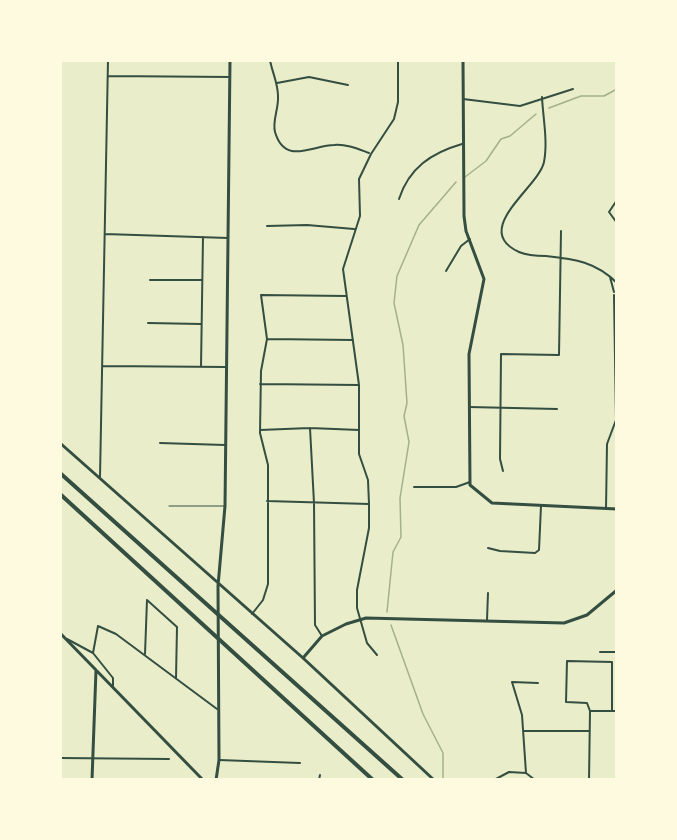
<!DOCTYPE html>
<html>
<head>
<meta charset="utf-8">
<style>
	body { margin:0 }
	#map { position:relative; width:677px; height:840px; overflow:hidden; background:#e9edc9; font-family:Montserrat,sans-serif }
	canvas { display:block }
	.frame { position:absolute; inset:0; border:62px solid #fefae0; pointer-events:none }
</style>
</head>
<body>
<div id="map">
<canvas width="677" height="840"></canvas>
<div class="frame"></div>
</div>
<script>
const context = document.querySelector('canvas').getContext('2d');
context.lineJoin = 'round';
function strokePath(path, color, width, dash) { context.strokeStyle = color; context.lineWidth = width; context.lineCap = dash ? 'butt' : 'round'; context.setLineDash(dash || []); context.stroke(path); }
strokePath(new Path2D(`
	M549,108L581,96H604L617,89
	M465,177L486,161L501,139L510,136L536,114
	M387,612L393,552L401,537L400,498L409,442L404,416L407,403L403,345L394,303L397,276L419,225L456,182
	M391,625L423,714L443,753V779`), '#a3b18a', 1.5);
strokePath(new Path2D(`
	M169,506H224`), '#344e41', 1);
strokePath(new Path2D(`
	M270,60C272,72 278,83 278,96C279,108 272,121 275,132C285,166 313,145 334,145C347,144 358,149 369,153
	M108,76L230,77
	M277,83L309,77L348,85
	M542,97C543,118 548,141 544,162C539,187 470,230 519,252C526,255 538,256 546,256C575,259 596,262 617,283
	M463,99L520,106L573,89
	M399,199C409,168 431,153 462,144
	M617,200L609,212L617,223
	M267,226L307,225L354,229
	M105,234L228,238
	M446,271L461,246L470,239
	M610,277L614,292
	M150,280H202
	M148,323L201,324
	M267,339L353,340
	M103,366L226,367
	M201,367L203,237
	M260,384L359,385
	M469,407L557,409
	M310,428L314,503L315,625L322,636
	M260,430L310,428L359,430
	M160,443L225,445
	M503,471L500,459L501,354L559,355L561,231
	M100,477L108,60
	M414,487H456L470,482
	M267,501L369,504
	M606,509L607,444L616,420L614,295
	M488,548L500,551L535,553L539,550L541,506
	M147,600L177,627L176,678
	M252,614L263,600L268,584V465L260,433L261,371L267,339L261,295L346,296
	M487,620L488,593
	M67,639L93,653
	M600,652H617
	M145,654L147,600
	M377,655L367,643L357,608V590L369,528V504L368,480L359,454V385L343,269L360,216L359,179L371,154L394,119L398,102V60
	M113,686V678L93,653L98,626L116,634L217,709
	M590,711H617
	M524,731H589
	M60,758L169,759
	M219,760L300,763
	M526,773L522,715L512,682L538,683
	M526,773L535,780
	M319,780L320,775
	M494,780L509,772L526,773
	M589,780L590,711L587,703L566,702L567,661L612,662V711`), '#344e41', 2);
strokePath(new Path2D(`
	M463,60L464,216L466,231L484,279L469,354L470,485L492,503L617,509
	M60,443L303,658L434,780
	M303,658L322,636L346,624L366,618L564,623L587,615L617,590
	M216,780L219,760L218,586L225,506L230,60`), '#344e41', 3);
strokePath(new Path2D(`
	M60,633L203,780
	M92,780L96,670`), '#344e41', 3);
strokePath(new Path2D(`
	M60,473L403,780
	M60,494L373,780`), '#344e41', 4);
</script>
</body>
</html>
